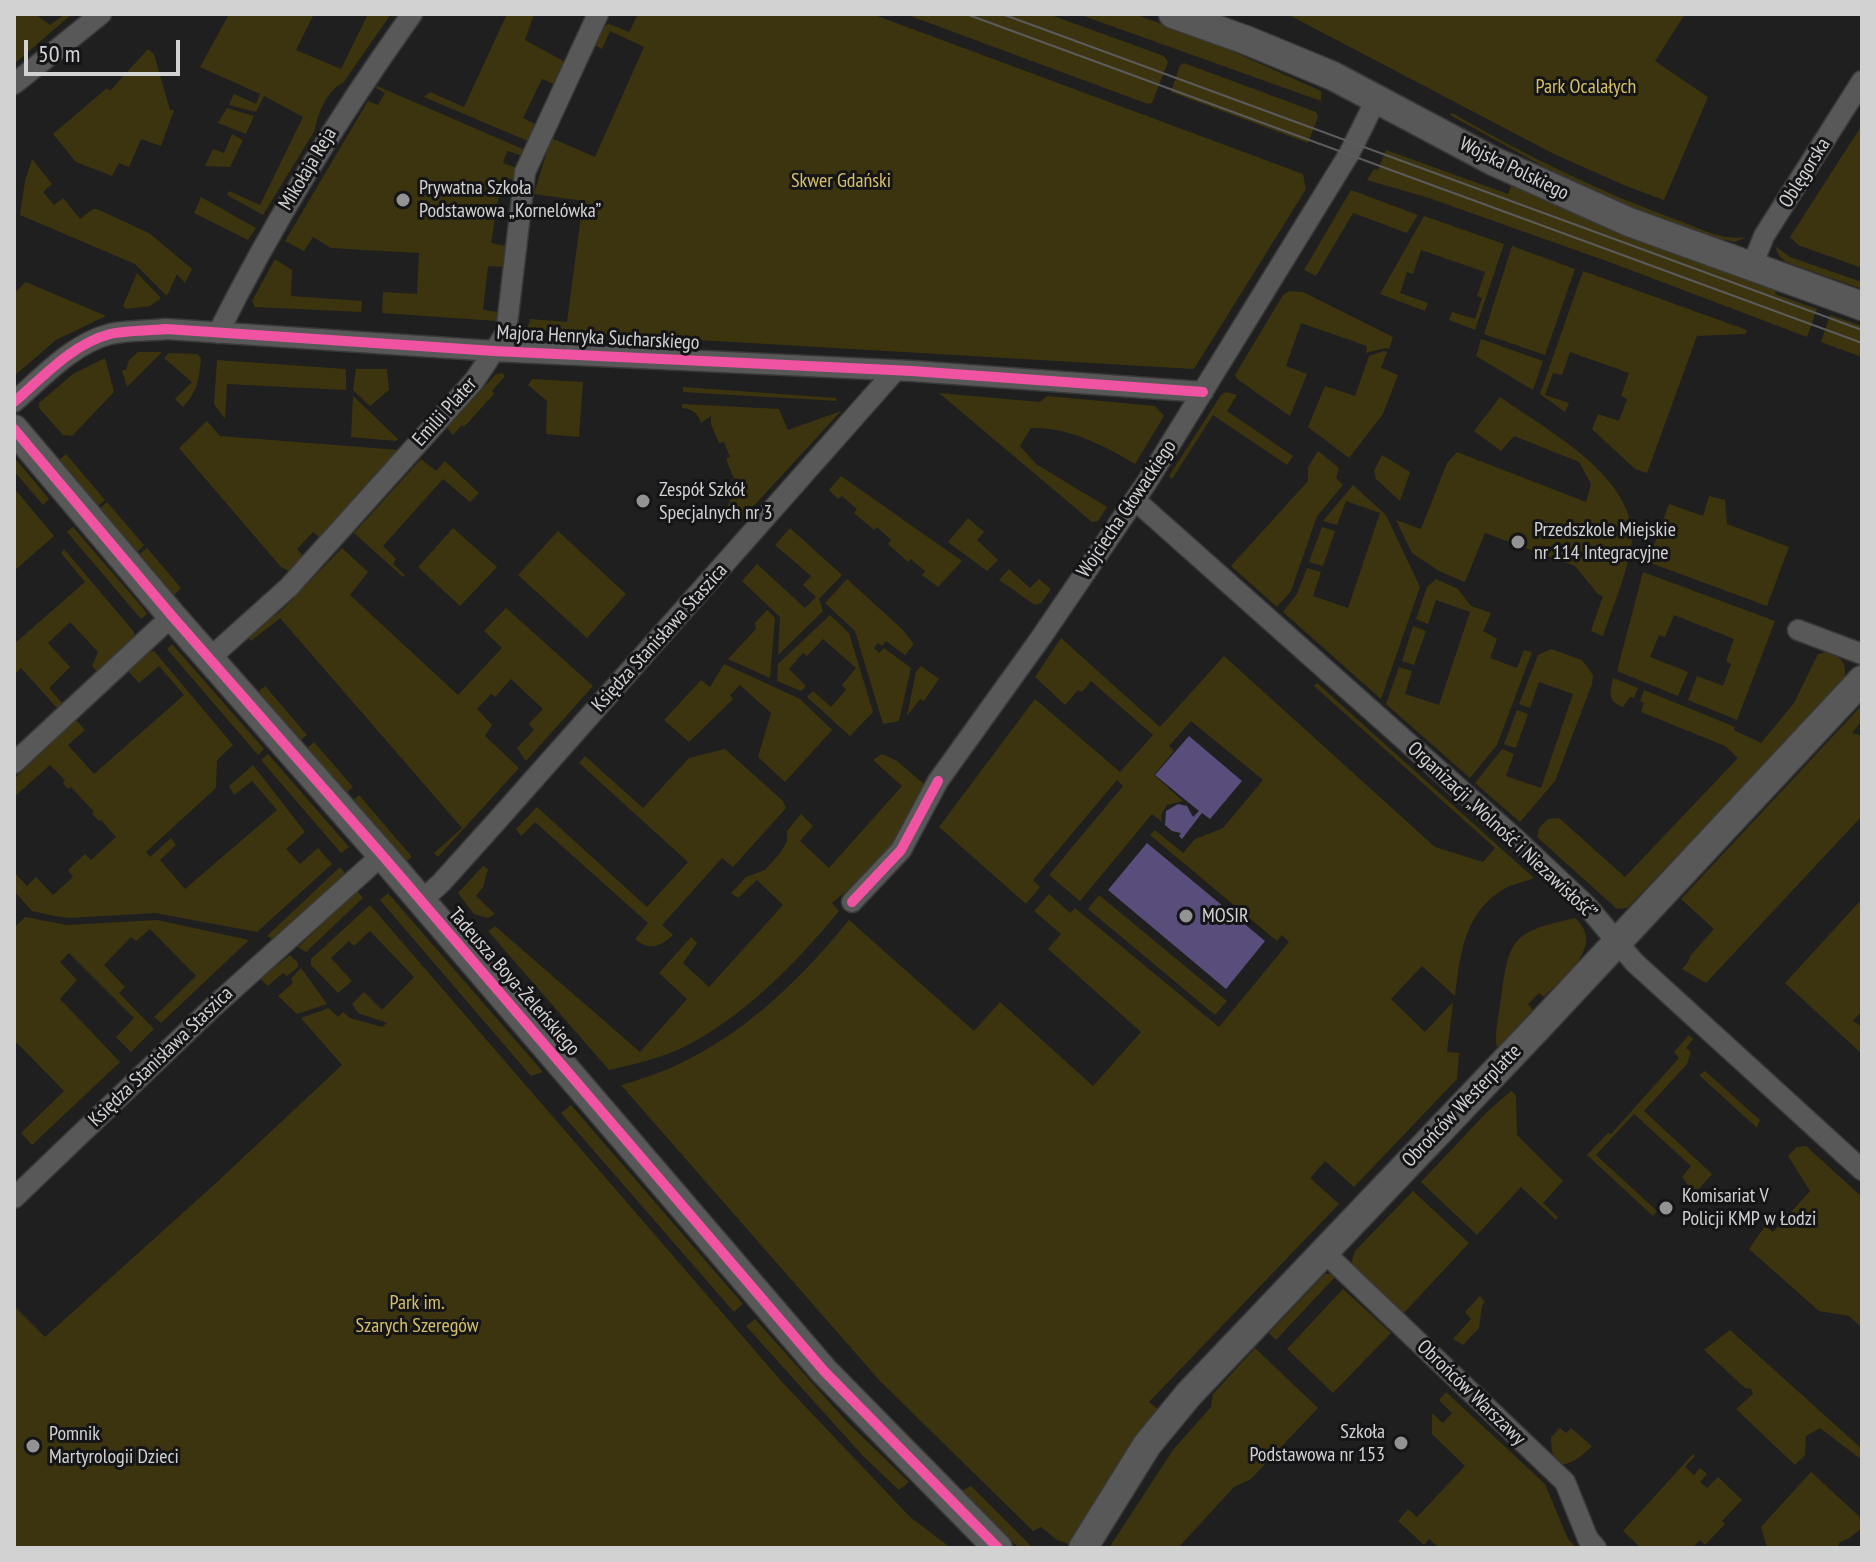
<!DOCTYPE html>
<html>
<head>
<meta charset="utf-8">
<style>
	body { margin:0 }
	#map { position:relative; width:1876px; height:1562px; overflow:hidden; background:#1f1f1f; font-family:"PT Sans Narrow",sans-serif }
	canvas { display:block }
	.frame { position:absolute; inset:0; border:16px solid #d2d2d3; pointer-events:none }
	.scale { position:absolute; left:24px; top:40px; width:156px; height:36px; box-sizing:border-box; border:4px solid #d2d2d3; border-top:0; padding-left:10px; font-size:24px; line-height:28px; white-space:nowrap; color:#d2d2d3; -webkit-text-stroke:6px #151517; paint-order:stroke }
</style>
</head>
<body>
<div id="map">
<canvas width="1876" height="1562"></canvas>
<div class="frame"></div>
<div class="scale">50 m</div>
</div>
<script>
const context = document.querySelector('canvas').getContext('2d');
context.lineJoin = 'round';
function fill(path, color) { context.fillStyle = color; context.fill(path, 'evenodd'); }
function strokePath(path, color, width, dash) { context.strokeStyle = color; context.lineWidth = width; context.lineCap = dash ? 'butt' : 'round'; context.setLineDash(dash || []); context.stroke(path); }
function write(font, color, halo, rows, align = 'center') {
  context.font = font + ' "PT Sans Narrow",sans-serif'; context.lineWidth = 6; context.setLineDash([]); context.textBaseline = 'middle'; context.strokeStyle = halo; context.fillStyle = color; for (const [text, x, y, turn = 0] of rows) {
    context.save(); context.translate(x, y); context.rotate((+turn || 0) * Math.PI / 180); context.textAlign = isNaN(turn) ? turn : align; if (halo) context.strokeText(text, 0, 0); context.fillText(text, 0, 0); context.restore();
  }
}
fill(new Path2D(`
	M14,14H35L50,25L65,14H72L14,64Z
	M229,14H314L296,50L341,69L368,14H391L343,83C328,89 317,114 315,130L263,215L227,195L229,191L260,205L303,117L264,96L256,112L229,105L234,94L256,104L260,94L200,67Z
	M507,14H534L525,40L567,63L556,85L542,79L523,118L537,125L530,142L424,97L430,92L464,107Z
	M638,14H872L1303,174L1306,189L1194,369L527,330L530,319L567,322L583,201L534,194L551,138L595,157L644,47L610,31L602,49L594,45L604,26L609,24L629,32Z
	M905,14H1048L1164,56L1168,62L1152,103L1148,104Z
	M1078,14H1134L1216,44L1321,91V101Z
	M1287,14H1685L1655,61L1708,97L1664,200L1626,186L1554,154Z
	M148,49L154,54L170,110H174L161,146L141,139L129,167L119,163L112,176L76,162L53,134L107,88L110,91Z
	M1184,63L1316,112L1318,117L1308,143L1171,92L1180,65Z
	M377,86L525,150L523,156L507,151L503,163L520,169L517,180L502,178L491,243L506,246L503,267L488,266L483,310L498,312L497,321L382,313L383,292L417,294L419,253L331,248L313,237L304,251L285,241L368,101L378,105L385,93L376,88Z
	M227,108L254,116L246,134L218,123Z
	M1452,113C1525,155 1601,193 1680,221C1701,229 1723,241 1746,237L1735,242L1716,238L1647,213L1568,180L1450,115Z
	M1862,125V268L1798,245L1790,237Z
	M232,134L243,140L230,167L205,166L213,149L224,153Z
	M1386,150L1508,194L1513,182L1777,287L1775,294L1817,309L1807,337L1612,263L1429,198L1367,180L1374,169L1378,170Z
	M32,159L52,184L43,192L54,205L63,198L80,219L93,209H97L149,233L192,269L185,283L177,274L167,296L135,264L20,215L25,181Z
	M1351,190L1418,215L1407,233L1353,213L1316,276L1304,270Z
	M201,197L256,228L248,240L194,213Z
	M1424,216L1504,244L1475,330L1449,320L1452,312L1475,319L1482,298L1477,296L1485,272L1421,250L1413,274L1407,272L1400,293L1428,303L1425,311L1380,294Z
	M1512,246L1575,269L1545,355L1484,334Z
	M1775,246L1790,257L1862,282V289L1786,262L1779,256Z
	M275,259L292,270L291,296L362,301L361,312L255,307L252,301Z
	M1583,271L1747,330L1745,334L1697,336L1647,473L1635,469L1592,429L1598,414L1619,421L1627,399L1621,396L1629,373L1570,352L1562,375L1553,373L1545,395L1569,403L1565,412L1540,394Z
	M137,273L161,298L150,306L126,309L123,306Z
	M26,282L106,316L56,340L14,376V293Z
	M1289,291L1303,292L1393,337L1389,349L1385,348L1366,353L1367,346L1301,323L1286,366L1307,374L1290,416L1237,379L1235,375L1283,295Z
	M1830,315L1862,326V357L1821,342Z
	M1481,339L1543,361L1533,390L1476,356Z
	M1384,351L1387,352L1381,368L1398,375L1383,414L1349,458L1308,427L1325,386L1355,396L1369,356Z
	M138,352H162L127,387L122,370H126L129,360Z
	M169,353L197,354L201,358C199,379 198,391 183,407L175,399L192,382L164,358Z
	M105,358L114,392L72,436L63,435L39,408V403L73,374Z
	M217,360L346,369V390L227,384L225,419L214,404Z
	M356,369H387L389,390L370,406L353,390Z
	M502,373L505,376L492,391L494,394L464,427L462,425L453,435L447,428L495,375Z
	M532,379L583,382L579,437L546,434L547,401L528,385Z
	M683,387L836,398L837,401L683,392Z
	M1226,392L1237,395L1227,411L1293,456L1287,465L1213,415L1172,479L1169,476L1221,395Z
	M939,393L1040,402L1047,396L1155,406L1164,416L1135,464C1104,445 1068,427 1031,428L1020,446L1036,464L1107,507L1098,521L1092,522Z
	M353,396L398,439L396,441L351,437Z
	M1500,397C1545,429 1630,473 1632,535C1633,559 1611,611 1603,636L1591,631L1603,596L1598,594L1575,566L1485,533L1465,582L1439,571L1412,553L1396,520L1421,529L1447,463L1457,452L1586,502L1591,484L1579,462L1514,436L1501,451L1474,431Z
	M682,404L779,409L788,430L841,411L738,523L725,511L731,499L728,485L739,483L737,478L734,479L726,459L730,457L724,442L719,443L711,424V416L701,423C698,413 692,409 682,408Z
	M207,421L220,436L399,450L320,538L313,532L297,549L303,556L289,571L281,567L179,448Z
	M1318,451L1339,468L1336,478L1343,485L1317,516L1291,591L1277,607L1231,566L1308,481V467Z
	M66,454L105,500L98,506L59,460Z
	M1382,455L1410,472L1400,501L1376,479L1374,471Z
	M14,457L49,499L43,505L14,471Z
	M421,459L436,471L445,461L479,493L470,502L443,479L383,546L396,559L393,564L405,575L403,577L354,533Z
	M841,476L962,561L938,587L922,575L925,571L911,559L908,562L888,544L891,540L877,527L874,530L854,513L857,509L842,496L838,499L829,490Z
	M1353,485L1386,515L1420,587L1381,699L1283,612L1297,594L1307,568L1321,572L1313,596L1348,608L1380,513L1346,501L1337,525L1323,521Z
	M14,488L54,536L14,571Z
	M1709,496L1725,500L1727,524L1789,547L1767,606L1648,562L1669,504L1703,516Z
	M107,502L144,545L137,552L100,508Z
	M968,518L984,532L977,540L998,560L987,571L948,542Z
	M73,527L142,607L147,614L141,619L67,532Z
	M1322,527L1335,531L1323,566L1309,562Z
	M453,528L497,567L460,606L418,567Z
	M790,528L842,575L819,599L823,611L778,655L780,617L742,581L757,564L805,608L816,597L803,585L811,576L775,545Z
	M558,531L626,594L587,638L518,575Z
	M147,548L181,588L174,595L140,554Z
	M342,548L368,572L350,595L458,695L502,648L484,631L506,608L593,686L526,761L517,748L534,730L529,724L543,709L511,679L495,697L491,694L477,709L492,725L485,736L519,768L438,857L434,853L462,828L280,618L251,641L248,637L284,608Z
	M64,549L134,632V637L97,672L92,666L98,652L70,622L48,643L70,667L49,688L62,703L57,708L21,668L14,675V644L85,582L61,553Z
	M1009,569L1030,588L1039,579L1051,589L1041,603L1035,605L999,580Z
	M1643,572L1775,621L1737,720L1688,700L1697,676L1723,686L1731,664L1726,661L1734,639L1674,615L1665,637L1659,635L1650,657L1688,672L1678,696L1617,671Z
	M847,579L902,629L914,644L905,655L886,641L882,646L878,643L874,648L879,653L884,648L911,668L899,721L883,724L855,631L825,603Z
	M1436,579L1458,589L1471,606L1491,613L1483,631L1497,639L1490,658L1517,668L1524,650L1532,652L1497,745L1470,778L1386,704L1399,667L1412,671L1405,694L1439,705L1470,612L1436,600L1428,624L1416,619L1427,587Z
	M767,610L775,618L770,678L728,659L756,629L755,623Z
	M830,615L849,633L873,712L850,736L807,697L813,691L831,707L846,690L842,685L856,668L823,639L807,656L803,653L789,669L806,686L801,691L777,681L778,664Z
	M1413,626L1426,631L1414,665L1402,661Z
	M1061,638L1160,727L1224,656L1435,847L1483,862L1495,848L1314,686L1317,683L1534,878C1524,882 1512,884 1504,889C1464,912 1460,955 1455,996L1422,966L1391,999L1425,1032L1453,1002L1447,1052L1459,1053L1457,1079L1354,1187L1325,1161L1310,1178L1339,1204L1149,1402L1158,1409L1138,1433L1069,1544L1057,1540L1041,1527L1033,1531L880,1381L621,1085C717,1060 788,995 849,920L974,1031L1000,1002L1093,1086L1141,1032L1048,949L1061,934L1034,911L1049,894L1070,913L1075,908L1219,1027L1289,942L1282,935L1277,941L1150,835L1155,830L1183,853L1195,839L1223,828L1263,780L1191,721L1169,746L1174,751L1154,775L1183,801L1167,805L1161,815L1162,822L1152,814L1080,901L1049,875L1123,786L1117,780L1033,880L1040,887L1026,904L939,827L1035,699L1120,772L1153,735L1091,681L1082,692L1078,690L1065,705L1035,677Z
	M172,644L264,749L258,755L167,649Z
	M1551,649L1582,660L1593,675L1592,684L1555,781L1520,822L1475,783L1502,749L1514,754L1506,776L1541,788L1573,694L1539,682L1530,708L1519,704L1538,655Z
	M154,651L233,745L217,760L216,788L146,852L150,857L171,838L176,845L160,860L185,889L277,810L252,781L234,795L229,786L253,765L305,832L286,849L300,864L318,848L332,864L257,932L155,913L69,918L54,916L32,911L14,891V872L27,886L36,877L53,895L73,877L68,870L85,854L91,860L116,837L101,820L99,821L92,814L94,812L71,787L68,789L63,783L65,780L50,765L14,797V779L76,720L85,730L68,745L94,774L184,695L159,666L139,683L128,671L149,652Z
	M1827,652C1844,657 1849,668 1842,684L1627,908L1617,909L1537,837L1539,828L1548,819L1559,818L1625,877L1738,758L1725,746L1641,712L1644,703L1640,701L1644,690L1735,727L1734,730L1761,743L1794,703L1818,654Z
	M724,664L800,699L832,730L785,782L758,757L771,713L740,685L730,695L733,699L729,703L689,742L664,720L701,680L710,687Z
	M921,666L939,679L924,701L920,699L907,716L916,672Z
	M1613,678L1638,688L1634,698L1630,697L1623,707C1607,702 1610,691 1613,678Z
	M265,686L307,735L300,741L258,692Z
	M1862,705V721L1852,733L1862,736V816L1706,983L1682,969L1688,962L1690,956L1714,929L1681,899Z
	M1517,710L1528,714L1516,748L1504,744Z
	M314,742L353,787L345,794L307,748Z
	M725,749L783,801L786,808L733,867L722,858L662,925L673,935C660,947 649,951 635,939L648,923L535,822L521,836L516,829L537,807L647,907L688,862L579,763L585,756L643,808L689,758Z
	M268,754L349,847L341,853L261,760Z
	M882,754L897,761L925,785L894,844L864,876L832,903L839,911C795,964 748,1013 686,1046C662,1058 635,1064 609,1070L488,931L495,926L640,1052L687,999L659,973L691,937L697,943L683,963L709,987L783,905L757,880L738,898L731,893L746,877L765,870L781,852L787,841V831L801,814L813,826L800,841L829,868L902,786L873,760Z
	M359,795L412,857L405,863L352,801Z
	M483,866L488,869L483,887L476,896L495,914L488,918L474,914L458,893Z
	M340,867L345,873L274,940L267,936Z
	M357,891L363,898L306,952L298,947Z
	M388,893L543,1072L531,1076L380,900Z
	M1099,895L1227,1001L1215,1015L1088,909Z
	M1862,899V1011L1853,1021L1862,1027V1054L1785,983Z
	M370,905L782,1382L910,1517L951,1548H14V1306L45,1337L216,1183L342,1065L301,1018L329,1008L338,1017L343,1012L350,1018L382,1027L387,1023L358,1013L352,1004L364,992L382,1010L414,977L370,931L354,946L349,941L331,958L352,981L338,993L311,965V959Z
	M25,917L67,925L157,920L249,940L161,1023L154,1017L196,976L150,929L136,941L131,937L104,965L125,987L119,993L154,1029L131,1052L116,1037L134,1018L69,953L60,962L77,980L60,999L120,1062L32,1145L21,1133L64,1091L17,1043L14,1046V928Z
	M1575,918C1606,946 1564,976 1544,997L1539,993L1528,1004L1533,1010L1497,1048C1494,1034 1499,1014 1501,999C1509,937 1513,932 1575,918Z
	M290,955L298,963V967L287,976L283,973L268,986L260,979Z
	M301,968L327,1004L297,1014L278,996L293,983L291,979Z
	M1689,1035L1693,1039L1686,1048L1691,1052L1687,1064L1644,1111L1712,1174L1698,1190L1691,1189L1682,1177L1691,1166L1634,1114L1596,1155L1657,1211L1653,1216L1587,1155L1608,1133L1611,1134L1679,1058L1674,1052Z
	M1705,1071L1760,1120L1757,1128L1699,1075Z
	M1511,1091L1516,1095L1517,1135L1563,1181L1543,1203L1558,1217L1556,1220L1521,1187L1477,1235L1421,1182L1487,1112Z
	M571,1105L743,1304L734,1312L561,1113Z
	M1806,1146L1862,1197V1328L1849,1316L1819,1311L1749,1249L1765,1226L1773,1232L1810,1191L1788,1156L1797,1147Z
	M1413,1191L1469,1243L1401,1316L1353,1270L1352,1261L1355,1251Z
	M1325,1274H1331L1335,1277L1276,1340L1269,1333Z
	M1343,1289L1391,1333L1333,1393L1287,1349Z
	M1480,1296L1485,1302L1482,1306L1479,1328L1463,1345L1453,1339L1471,1319L1465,1312Z
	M755,1319L848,1423L909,1482L899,1490L863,1456L746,1326Z
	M1730,1330L1862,1449V1460L1820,1428L1806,1436L1805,1455L1795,1465L1736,1409L1753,1394L1751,1389L1745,1388L1704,1350Z
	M1255,1348L1318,1408L1251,1479L1234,1487L1178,1548H1109L1173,1450L1211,1407L1213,1394Z
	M1446,1392L1545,1484L1568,1539L1577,1548H1439L1429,1539L1424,1545L1398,1521L1408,1509L1417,1517L1465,1466L1432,1434V1413L1443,1423L1452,1413L1439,1400Z
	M1560,1428L1566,1433L1571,1428L1592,1446C1572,1466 1551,1477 1551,1437Z
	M1693,1454L1695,1456L1685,1467L1694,1475L1700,1468L1707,1474L1700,1482L1707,1488L1718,1477L1742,1500L1722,1521L1725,1524L1705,1545L1700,1540L1692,1548H1641L1623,1531Z
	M1811,1472L1862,1519V1528L1848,1539L1840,1542L1837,1548H1767L1761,1527Z
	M971,1486L1033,1548H1019L961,1491Z`), '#3c340e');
fill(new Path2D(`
	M1189,736L1242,781L1210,819L1202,813L1182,839L1179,836L1181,833L1172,831L1165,825L1166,811L1178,804L1187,806L1193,817L1199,811L1155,775Z
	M1147,843L1265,941L1226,989L1108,890Z`), '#594d7c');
const street = new Path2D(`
	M14,84L101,14
	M1752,266L1764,236L1862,81
	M218,333C274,221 339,116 412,14
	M14,402C43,377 72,344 110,334C127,330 148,331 166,329L494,351L912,371L1203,392
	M1135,500L1517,840L1587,906L1634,962L1862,1170
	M1798,630L1862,654
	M210,658L289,587L474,381L506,333L525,172L598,14
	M14,763L172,616
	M421,901L441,883L495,823L895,371
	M852,902L901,850L938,781L1040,639L1147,482L1349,154L1377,98
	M14,1198L211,1009L382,855
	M1324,1252L1565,1482L1588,1539L1596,1548`);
const secondary = new Path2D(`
	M1173,14L1246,40L1333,76L1493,161L1629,222L1862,306
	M14,429L172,616L382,855L824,1371L998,1548
	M1083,1548L1147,1445L1189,1394L1539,1026L1862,680`);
strokePath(street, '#393939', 23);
strokePath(secondary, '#393939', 31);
strokePath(street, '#585858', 20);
strokePath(secondary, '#585858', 28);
strokePath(new Path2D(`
	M966,14L1862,343
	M1002,14L1862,330`), '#5b5b5b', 2);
strokePath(new Path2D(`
	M14,402C43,377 72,344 110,334C127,330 148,331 166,329L494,351L912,371L1203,392
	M14,429L172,616L382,855L824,1371L998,1548
	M852,902L901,850L938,781`), '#f153a3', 10);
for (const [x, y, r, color] of [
	[403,200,8,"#939394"],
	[643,501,8,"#939394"],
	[1518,542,8,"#939394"],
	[1186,916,8,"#939394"],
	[1666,1208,8,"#939394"],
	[1401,1443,8,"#939394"],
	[33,1446,8,"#939394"]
]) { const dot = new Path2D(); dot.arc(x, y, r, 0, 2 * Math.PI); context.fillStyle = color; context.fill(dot); strokePath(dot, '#151517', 3); }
write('20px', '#d5c068', '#151517', [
	["Park Ocalałych",1586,87],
	["Skwer Gdański",841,181],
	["Park im.",417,1303],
	["Szarych Szeregów",417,1326]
]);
write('20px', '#d2d2d3', '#151517', [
	["Mikołaja Reja",308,169,-59],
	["Wojska Polskiego",1514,169,26],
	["Oblęgorska",1805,173,-58],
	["Majora Henryka Sucharskiego",598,338,3],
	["Emilii Plater",445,412,-48],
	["Wojciecha Głowackiego",1127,509,-56],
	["Księdza Stanisława Staszica",660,638,-48],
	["Organizacji „Wolność i Niezawisłość”",1502,831,43],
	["Tadeusza Boya-Żeleńskiego",514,982,49],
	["Księdza Stanisława Staszica",161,1057,-44],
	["Obrońców Westerplatte",1462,1106,-46],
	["Obrońców Warszawy",1471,1393,44]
]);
write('20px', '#d2d2d3', '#151517', [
	["Prywatna Szkoła",419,188],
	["Podstawowa „Kornelówka”",419,211],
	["Zespół Szkół",659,490],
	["Specjalnych nr 3",659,513],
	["Przedszkole Miejskie",1534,530],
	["nr 114 Integracyjne",1534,553],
	["MOSIR",1202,916],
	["Komisariat V",1682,1196],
	["Policji KMP w Łodzi",1682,1219],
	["Szkoła",1385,1432,"right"],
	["Podstawowa nr 153",1385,1455,"right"],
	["Pomnik",49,1434],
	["Martyrologii Dzieci",49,1457]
], 'left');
</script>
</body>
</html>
